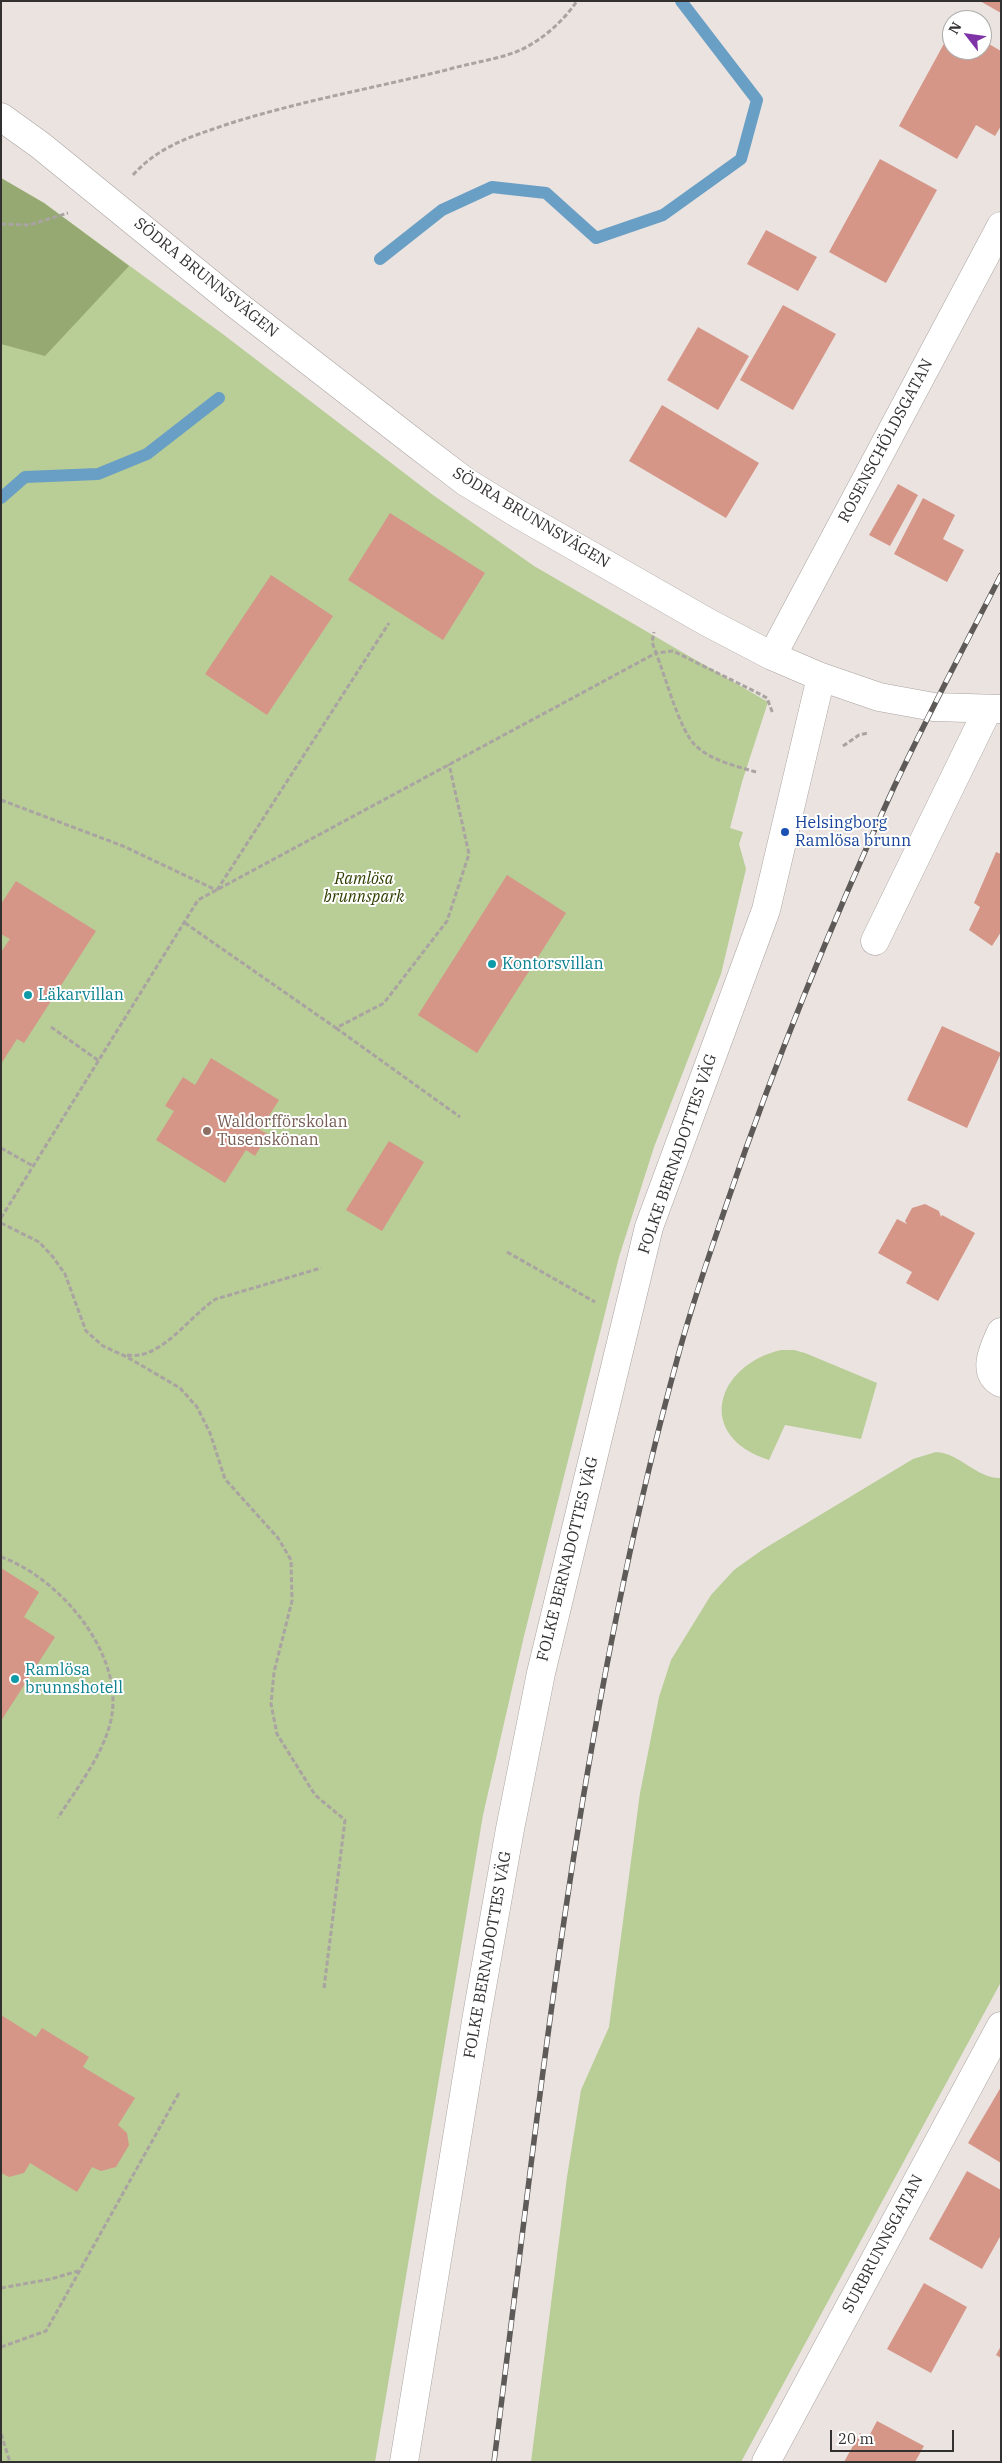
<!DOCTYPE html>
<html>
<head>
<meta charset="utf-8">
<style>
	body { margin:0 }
	#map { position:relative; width:1002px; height:2463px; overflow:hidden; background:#eae3e0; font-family:"IBM Plex Serif",serif }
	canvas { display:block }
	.frame { position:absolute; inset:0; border:2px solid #333130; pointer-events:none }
	.north { position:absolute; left:942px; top:10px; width:50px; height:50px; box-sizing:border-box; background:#fff; border:1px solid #adadac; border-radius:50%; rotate:300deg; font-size:14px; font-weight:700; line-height:20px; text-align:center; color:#333130 }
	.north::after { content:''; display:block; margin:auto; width:18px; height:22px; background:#7e34a6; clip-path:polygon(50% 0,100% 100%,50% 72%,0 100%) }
	.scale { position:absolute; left:830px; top:2430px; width:124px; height:22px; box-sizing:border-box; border:2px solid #333130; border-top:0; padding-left:6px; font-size:15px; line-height:18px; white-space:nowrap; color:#333130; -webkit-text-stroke:4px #fff; paint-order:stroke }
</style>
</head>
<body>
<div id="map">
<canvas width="1002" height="2463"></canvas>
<div class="frame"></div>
<div class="north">N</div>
<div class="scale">20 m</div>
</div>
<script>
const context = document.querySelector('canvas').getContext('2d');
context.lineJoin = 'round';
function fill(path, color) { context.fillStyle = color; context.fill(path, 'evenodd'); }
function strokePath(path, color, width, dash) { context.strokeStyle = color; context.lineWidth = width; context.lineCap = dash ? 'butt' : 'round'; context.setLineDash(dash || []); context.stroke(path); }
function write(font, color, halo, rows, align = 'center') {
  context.font = font + ' "IBM Plex Serif",serif'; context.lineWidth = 4; context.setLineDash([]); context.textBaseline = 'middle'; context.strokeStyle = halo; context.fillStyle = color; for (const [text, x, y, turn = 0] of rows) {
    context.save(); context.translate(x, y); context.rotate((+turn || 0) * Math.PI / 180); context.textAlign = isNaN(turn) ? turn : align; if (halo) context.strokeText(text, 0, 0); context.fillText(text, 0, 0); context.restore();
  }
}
fill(new Path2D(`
	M1,178L44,203L224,335L433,495L534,566L768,702L742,782L730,828L743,832L739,844L746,869L721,974L654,1147L619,1257L524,1636L483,1815L375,2462H1Z
	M781,1350H794L805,1353L877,1383L861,1439L785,1425L769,1460C694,1436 716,1365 781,1350Z
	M936,1452C960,1453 977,1479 1001,1478V1982L741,2462H531L567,2177L581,2090L609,2027L640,1793L659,1697L671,1660L711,1595L734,1570L762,1550L913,1459Z`), '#b9cd96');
fill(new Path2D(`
	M1,178L44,203L129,266L45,356L1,344Z`), '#96a972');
strokePath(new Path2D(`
	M380,259L442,210L492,187L546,193L596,238L663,215L741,159L757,100L681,1
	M1,498L25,477L98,474L147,454L219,398`), '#699fc4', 12);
fill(new Path2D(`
	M980,1H1001V13Z
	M952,29V50H982V40L1001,51V126L995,136L976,125L957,159L899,126Z
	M880,159L937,190L886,283L829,252Z
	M766,230L817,257L798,291L747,264Z
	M783,305L836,334L793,410L740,380Z
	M698,327L749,356L718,410L667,380Z
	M662,405L759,463L726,518L629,461Z
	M898,484L918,495L890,546L869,535Z
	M923,498L955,515L943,539L964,550L947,582L894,554Z
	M390,513L485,573L443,640L348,580Z
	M271,575L333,616L267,715L205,674Z
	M996,852L1001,854V932L992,946L969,930L980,907L974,903Z
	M507,875L566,913L477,1053L418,1015Z
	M16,881L96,931L24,1043L17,1039L1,1064V952L10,939L1,934V904Z
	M942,1026L1001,1053L967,1128L907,1100Z
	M211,1058L279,1100L260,1130L268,1134L255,1156L246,1150L225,1183L156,1140L174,1111L165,1106L183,1077L195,1085Z
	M389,1141L424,1162L382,1231L346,1210Z
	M925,1204L939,1211L941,1217L942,1215L975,1233L938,1301L906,1283L912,1272L878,1253L897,1219L907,1224L905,1221L912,1208Z
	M1,1568L39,1592L24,1617L55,1637L1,1721Z
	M1,2015L36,2037L42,2028L89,2057L83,2067L135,2098L118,2125L127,2133L129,2145L116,2167L101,2171L92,2167L77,2192L30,2163L24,2173L9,2177L1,2173Z
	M1001,2087V2163L968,2143Z
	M967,2171L1001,2190V2235L982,2269L929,2239Z
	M924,2283L967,2307L931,2373L887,2349Z
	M1001,2346V2358L996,2355Z
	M877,2421L924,2446L915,2462H844L860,2433L868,2438Z`), '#d59688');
const minor = new Path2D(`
	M1,117L40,145L233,302L416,444L466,482L520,515L707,622L772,656L821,677L879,697L934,707L1001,709
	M772,656L1001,226
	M875,941L988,709
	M1001,1332C994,1348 981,1372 1001,1383
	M404,2462L477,2015L510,1829L541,1673L649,1227L766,910L821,677
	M766,2462L1001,2026`);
strokePath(minor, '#aaa3a0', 29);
strokePath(new Path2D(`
	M133,175C159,146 190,137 225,125C299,101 375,88 450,69C471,63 493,60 513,53C538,44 562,23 577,1
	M1,224L29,225L68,213
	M843,746L859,735L868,733
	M756,772C736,766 712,761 696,746C680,732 665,675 656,653L673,651L756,692L767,698L773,714
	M1,800L123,846L216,890
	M217,890L389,623
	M185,923L336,1028L384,1003L447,921L469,854L449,764
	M51,1027L99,1061
	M336,1028L460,1117
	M1,1148L33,1166
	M1,1218L198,900L656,653L652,642L654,632
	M1,1223L39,1242L53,1257L65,1274L86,1331L103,1346L127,1357L180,1388L197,1407L210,1433L225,1479L278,1538L291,1560L292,1601L274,1672L271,1704L277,1734L315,1795L345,1820L324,1988
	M507,1252L595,1302
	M127,1355C161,1361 190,1315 216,1299L321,1268
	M1,1557C61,1578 128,1658 110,1724C101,1758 76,1789 58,1818
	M1,2288L51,2279L78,2271
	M1,2347L46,2331L179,2093
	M1,2434L10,2462`), '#a9a3a1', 3, [5, 2.5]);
strokePath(minor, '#fff', 28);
const rail = new Path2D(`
	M494,2462C541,2092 578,1720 677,1360C691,1306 710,1253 728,1200C776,1059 832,922 894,787C928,715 965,645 1001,575`);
strokePath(rail, '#5d5a58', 5.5);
strokePath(rail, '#fff', 4, [11]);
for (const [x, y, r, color] of [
	[785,832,5,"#1a4fb4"],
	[492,964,5,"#0f9aa8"],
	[28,995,5,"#0f9aa8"],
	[207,1131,5,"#8d6e63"],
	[15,1679,5,"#0f9aa8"]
]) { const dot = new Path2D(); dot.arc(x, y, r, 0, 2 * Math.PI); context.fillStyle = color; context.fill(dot); strokePath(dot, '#fff', 2); }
write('16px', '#333130', '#fff', [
	["SÖDRA BRUNNSVÄGEN",206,278,39],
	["ROSENSCHÖLDSGATAN",886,441,-62],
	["SÖDRA BRUNNSVÄGEN",531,518,31],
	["FOLKE BERNADOTTES VÄG",678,1154,-71],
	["FOLKE BERNADOTTES VÄG",568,1559,-76],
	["FOLKE BERNADOTTES VÄG",488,1955,-80],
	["SURBRUNNSGATAN",883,2244,-62]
]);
write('16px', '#164399', '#fff', [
	["Helsingborg",795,823],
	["Ramlösa brunn",795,841]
], 'left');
write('italic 16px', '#2f3f00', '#fff', [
	["Ramlösa",364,879],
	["brunnspark",364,897]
]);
write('16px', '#0d838f', '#fff', [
	["Kontorsvillan",502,964],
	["Läkarvillan",38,995],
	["Ramlösa",25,1670],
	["brunnshotell",25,1688]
], 'left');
write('16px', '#785e54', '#fff', [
	["Waldorfförskolan",217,1122],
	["Tusenskönan",217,1140]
], 'left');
</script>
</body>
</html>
